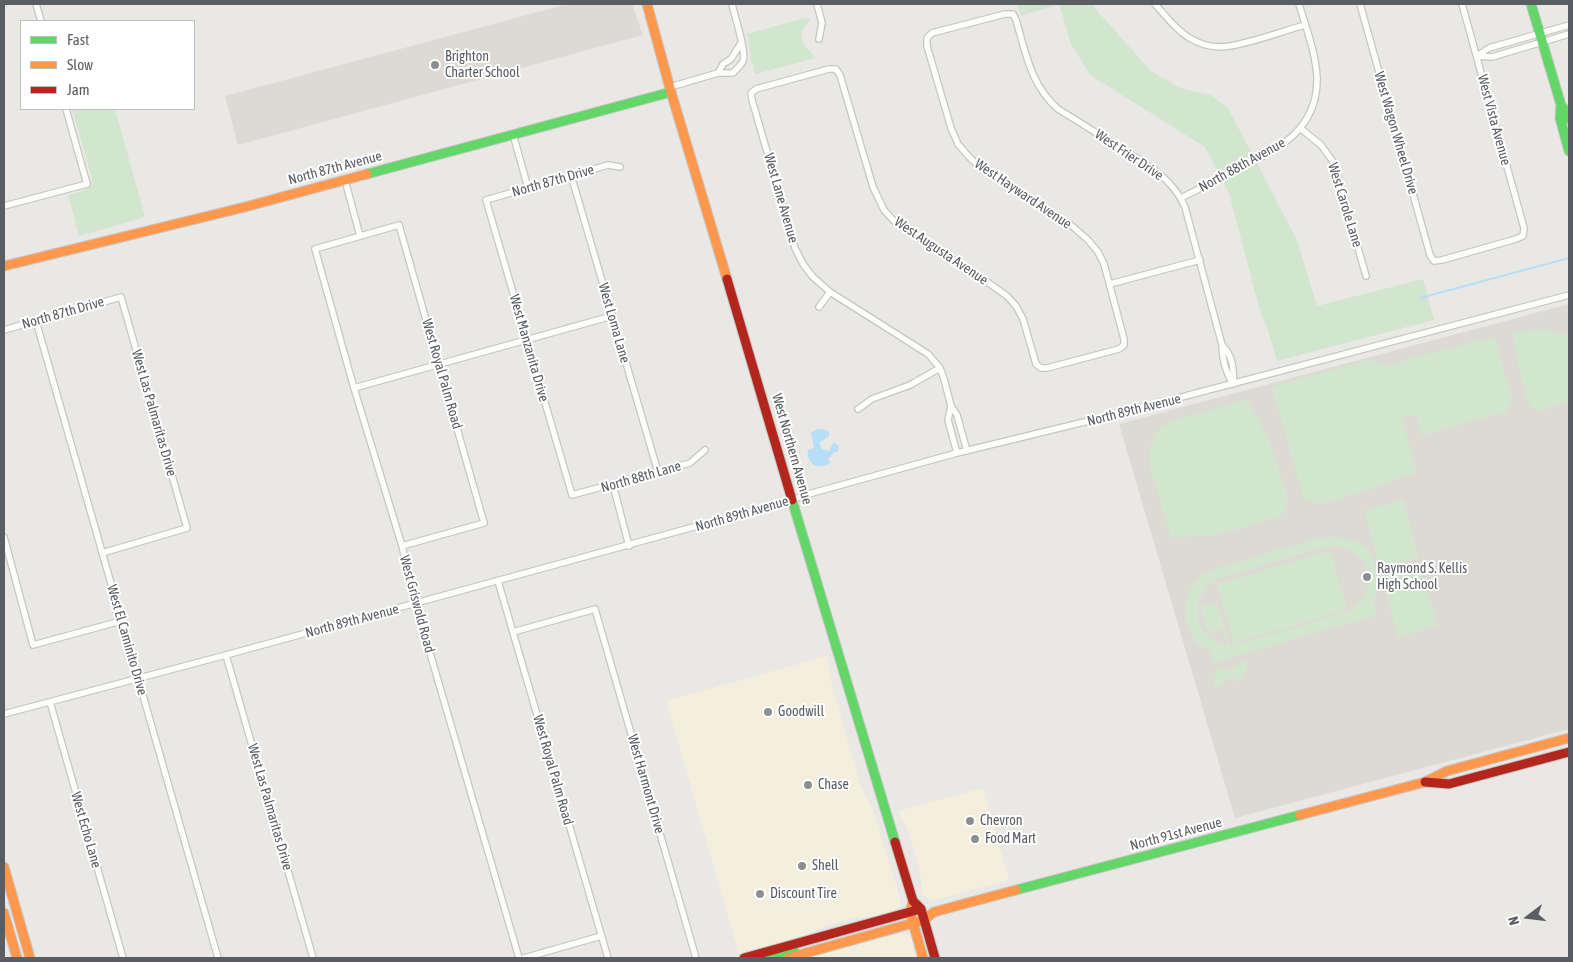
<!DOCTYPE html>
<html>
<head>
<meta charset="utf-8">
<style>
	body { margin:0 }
	#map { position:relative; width:1573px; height:962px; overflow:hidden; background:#e9e8e4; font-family:"Asap Condensed",sans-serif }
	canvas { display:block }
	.frame { position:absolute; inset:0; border:5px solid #5a5e62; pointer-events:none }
	.legend { position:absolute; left:20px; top:20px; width:175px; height:90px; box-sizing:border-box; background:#fff; border:1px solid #bdbfc0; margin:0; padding:6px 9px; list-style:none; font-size:15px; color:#5a5e62 }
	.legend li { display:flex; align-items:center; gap:10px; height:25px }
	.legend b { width:25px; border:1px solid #bdbfc0 }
	.north { position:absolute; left:1503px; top:892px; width:50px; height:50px; -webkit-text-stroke:4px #fff; paint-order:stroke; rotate:255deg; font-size:14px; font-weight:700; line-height:20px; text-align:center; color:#5a5e62 }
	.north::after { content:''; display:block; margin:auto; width:18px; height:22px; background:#5a5e62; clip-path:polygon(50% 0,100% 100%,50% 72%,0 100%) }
</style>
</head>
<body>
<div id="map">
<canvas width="1573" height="962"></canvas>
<div class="frame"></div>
<ul class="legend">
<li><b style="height:6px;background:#63d668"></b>Fast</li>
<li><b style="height:6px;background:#ff974d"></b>Slow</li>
<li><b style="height:6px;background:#b3261e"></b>Jam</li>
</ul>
<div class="north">N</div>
</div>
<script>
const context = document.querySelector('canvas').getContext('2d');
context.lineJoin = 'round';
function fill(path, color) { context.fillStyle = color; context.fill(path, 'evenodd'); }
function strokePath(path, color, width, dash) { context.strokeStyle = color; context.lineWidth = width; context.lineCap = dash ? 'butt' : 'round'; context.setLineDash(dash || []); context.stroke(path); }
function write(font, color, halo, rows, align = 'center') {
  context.font = font + ' "Asap Condensed",sans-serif'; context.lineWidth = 4; context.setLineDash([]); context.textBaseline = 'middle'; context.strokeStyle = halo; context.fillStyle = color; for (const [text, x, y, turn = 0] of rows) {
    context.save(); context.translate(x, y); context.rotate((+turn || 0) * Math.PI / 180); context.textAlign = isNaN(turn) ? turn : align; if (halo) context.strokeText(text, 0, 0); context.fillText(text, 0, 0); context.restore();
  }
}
fill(new Path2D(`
	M827,656L832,686L860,784L873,811L900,898V906L893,911L875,917L851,918L826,926L803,936L739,954L666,701Z
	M983,788L1009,880L934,900L928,899L922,894L920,872L909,832L898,811Z
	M900,933L907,934L912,938L916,958H807Z`), '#f4eedc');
fill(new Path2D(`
	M568,4H632L643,35L238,145L225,96Z
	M1569,304V729L1235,818L1119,424Z`), '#dddad3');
fill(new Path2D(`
	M1017,4H1091L1151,71L1180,88L1211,95L1228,108L1297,240L1317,306L1423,279L1434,320L1277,361L1268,330L1260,311L1229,193L1205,147L1090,75L1071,44L1059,4L1021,16Z
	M805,18L810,19C808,24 806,25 803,29C797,41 809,50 816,58L755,74L753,63L750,61L751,55L747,34Z
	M72,109H115L145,217L79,236L68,195C79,192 90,192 92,178Z
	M1542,329L1563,334L1569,337V402L1539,411L1530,407L1516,358L1514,333Z
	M1494,337L1512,398L1506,412L1422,435L1416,414L1402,417L1416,472L1381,486L1318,505L1304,499L1272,387L1371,359L1386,367L1403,362V360Z
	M1247,399L1268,438L1289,501L1281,516L1213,536L1171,537L1149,464V451L1154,437L1161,428L1173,421Z
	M1403,500L1419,558L1380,568L1364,511Z
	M1337,537L1357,542L1365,547L1373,559L1379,578L1378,588L1373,601L1377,615L1213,663L1210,652L1213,651C1184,644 1179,606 1194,583C1200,576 1208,572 1217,568L1320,538ZM1329,546C1371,545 1384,595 1346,613L1239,644L1230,645L1217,606L1215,607L1214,603L1200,607L1208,632L1222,628L1228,645C1192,639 1187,596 1218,579Z
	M1328,551L1329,554H1331L1346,605L1345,606L1346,610L1234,643L1217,584Z
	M1421,568L1437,626L1398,637L1382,579Z
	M1248,660L1241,683L1231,677L1215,690L1214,689L1216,666L1228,670Z`), '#d2e6cf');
fill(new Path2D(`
	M818,429L826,430L829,432V436L819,443L822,449L829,451L834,442L839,446L838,451L832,454L828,460L831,462C820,472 805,464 808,449L811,450L814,447L811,433Z`), '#b6def6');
strokePath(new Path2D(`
	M1420,298L1569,258`), '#b6def6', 2);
const street = new Path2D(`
	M36,4L41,21
	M817,4L822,23L819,39
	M1155,4C1165,15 1175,29 1188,37C1197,43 1210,47 1221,47C1244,46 1282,31 1305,25
	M1360,4L1430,255L1434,261L1442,260L1516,239L1523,236L1524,228L1462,4
	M1477,56L1489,48L1569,25
	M1477,56L1492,57L1569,34
	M718,73L723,64L731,59L741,43
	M670,87L718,73H733C736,69 741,66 743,61C747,53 734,14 732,4
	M1300,128L1321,145L1334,163L1366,276
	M513,134L528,188
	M620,167L608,165L486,200L572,495L690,463L705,450
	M571,175L658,472
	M345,180L360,236
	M1181,198C1201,188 1220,178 1240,168C1279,149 1318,129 1317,78C1316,53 1306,28 1299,4
	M4,206L87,184L66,109
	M1110,284L1200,260
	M819,307L830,292
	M36,321L218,958
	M4,330L121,297L187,528L102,553
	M1222,345C1233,356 1234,369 1233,384
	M354,388L612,316
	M951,406L948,420L957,453
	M858,409L872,399L910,385L940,368
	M967,451L957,415L951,406L944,379L940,368L928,354L830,292L813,277L803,264L795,248L752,100L751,93L756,89L829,69H836L840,75L873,187L884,210L895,222L909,232L983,279L1007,296L1016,306L1023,319L1036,364L1041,368H1047L1119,349L1124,345V339L1104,264L1098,252L1088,240L1072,226L981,168L969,157L958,144L951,128L927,46V38L932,33L1005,14H1013L1016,20C1026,53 1030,84 1058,109C1076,120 1095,132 1114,144C1141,161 1172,176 1185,207L1222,345C1222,360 1225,371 1233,384
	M613,485L629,546
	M4,537L33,645L121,621
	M402,546L484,523L399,225L315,249L354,388L402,546L418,612L519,958
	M498,581L608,958
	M513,632L595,609L696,958
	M226,655L313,958
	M50,702L123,958
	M4,714L226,655L792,500L805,495L957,453L1117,414L1569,295
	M524,958L601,936`);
const fast = new Path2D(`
	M1531,4L1561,105L1560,118L1569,151
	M1561,105L1568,114L1569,119
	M367,174L671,92
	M792,500L895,842
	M1016,890L1300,815
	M770,958L794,951`);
const slow = new Path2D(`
	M647,4L671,92L727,279
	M4,266L245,207L367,174
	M1300,815L1425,782L1447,771L1569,738
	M4,867L30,958
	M913,901L910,912L923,958
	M4,913L17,958
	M788,958L924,920L934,912L1016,890`);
const jam = new Path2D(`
	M727,279L792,500
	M1425,782L1449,784L1569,752
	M895,842L913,901L921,909L935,958
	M744,958L917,910`);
strokePath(street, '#c5c5c4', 8);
strokePath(fast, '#c5c5c4', 11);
strokePath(slow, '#c5c5c4', 11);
strokePath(jam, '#c5c5c4', 11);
strokePath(street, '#fcfcfb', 5.5);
strokePath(fast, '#63d668', 9);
strokePath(slow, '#ff974d', 9);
strokePath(jam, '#b3261e', 9);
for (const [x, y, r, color] of [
	[435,65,5,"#8c8e90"],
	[1367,577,5,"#8c8e90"],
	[768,712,5,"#8c8e90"],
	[808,785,5,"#8c8e90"],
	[970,821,5,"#8c8e90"],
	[975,839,5,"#8c8e90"],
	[802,866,5,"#8c8e90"],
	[760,894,5,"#8c8e90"]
]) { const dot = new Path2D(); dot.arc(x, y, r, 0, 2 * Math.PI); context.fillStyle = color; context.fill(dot); strokePath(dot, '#fff', 2); }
write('14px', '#5a5e62', '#fff', [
	["Brighton",445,57],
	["Charter School",445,73],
	["Raymond S. Kellis",1377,569],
	["High School",1377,585],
	["Goodwill",778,712],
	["Chase",818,785],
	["Chevron",980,821],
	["Food Mart",985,839],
	["Shell",812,866],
	["Discount Tire",770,894]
], 'left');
write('14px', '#5a5e62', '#fff', [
	["West Vista Avenue",1494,120,75],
	["West Wagon Wheel Drive",1396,133,74],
	["West Frier Drive",1129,155,34],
	["North 88th Avenue",1242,165,-29],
	["North 87th Avenue",335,168,-15],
	["North 87th Drive",553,181,-16],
	["West Hayward Avenue",1023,194,34],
	["West Lane Avenue",781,198,74],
	["West Carole Lane",1345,205,73],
	["West Augusta Avenue",941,251,34],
	["North 87th Drive",63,313,-16],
	["West Loma Lane",614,323,74],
	["West Manzanita Drive",529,348,74],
	["West Royal Palm Road",442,374,74],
	["North 89th Avenue",1134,410,-14],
	["West Las Palmaritas Drive",154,413,74],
	["West Northern Avenue",792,449,74],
	["North 88th Lane",641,477,-16],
	["North 89th Avenue",742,514,-16],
	["West Griswold Road",417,604,75],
	["North 89th Avenue",352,621,-15],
	["West El Caminito Drive",127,640,74],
	["West Royal Palm Road",553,770,74],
	["West Harmont Drive",646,784,74],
	["West Las Palmaritas Drive",270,807,74],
	["West Echo Lane",86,830,74],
	["North 91st Avenue",1176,834,-15]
]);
</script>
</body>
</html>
